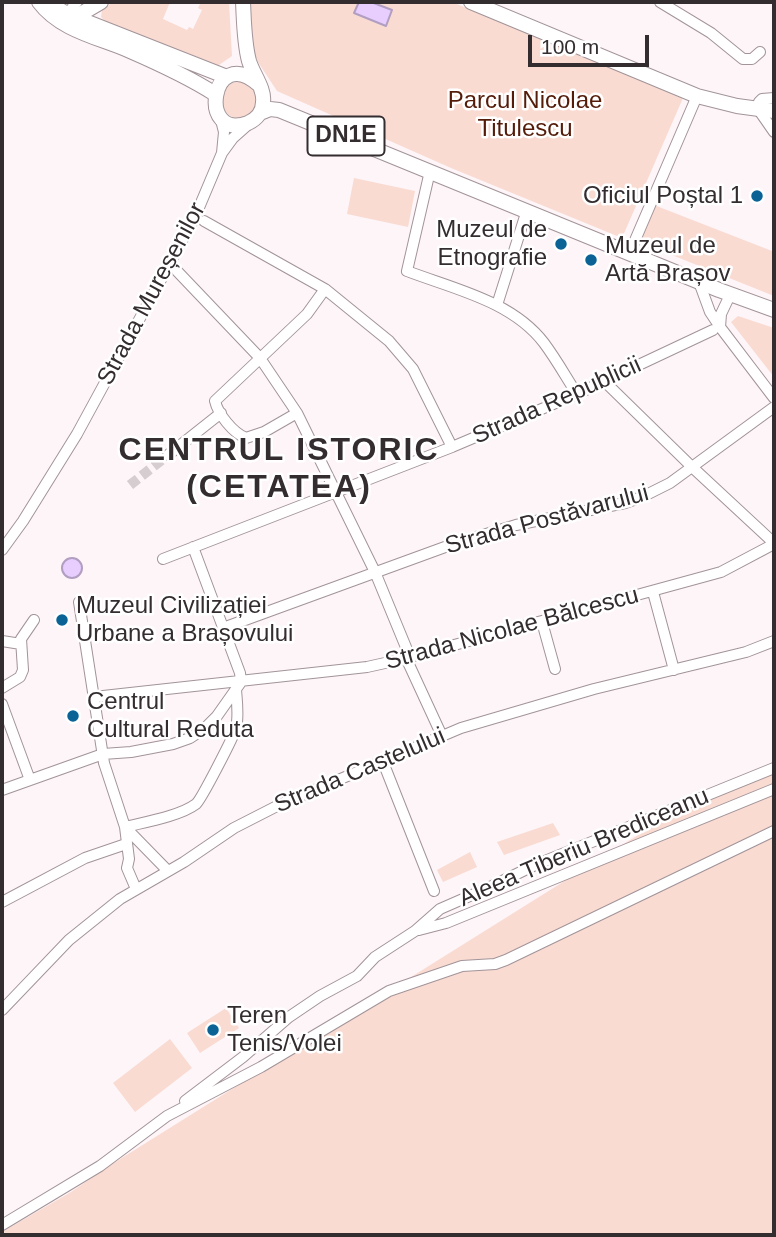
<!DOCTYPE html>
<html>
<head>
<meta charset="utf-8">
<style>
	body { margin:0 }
	#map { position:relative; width:776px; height:1237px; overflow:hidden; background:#fef5f8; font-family:Arial,sans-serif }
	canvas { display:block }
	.frame { position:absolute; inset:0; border:4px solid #332d30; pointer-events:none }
	.scale { position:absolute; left:528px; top:35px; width:121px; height:32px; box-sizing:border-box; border:4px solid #332d30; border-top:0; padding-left:9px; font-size:21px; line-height:24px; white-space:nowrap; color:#332d30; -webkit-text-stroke:5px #fff; paint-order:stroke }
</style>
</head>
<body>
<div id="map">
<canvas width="776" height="1237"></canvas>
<div class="frame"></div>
<div class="scale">100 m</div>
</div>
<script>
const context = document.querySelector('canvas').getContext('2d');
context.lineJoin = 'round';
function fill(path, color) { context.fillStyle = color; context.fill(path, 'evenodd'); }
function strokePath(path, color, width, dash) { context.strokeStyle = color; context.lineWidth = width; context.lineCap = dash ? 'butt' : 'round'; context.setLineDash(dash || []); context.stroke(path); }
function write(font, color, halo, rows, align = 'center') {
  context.font = font + ' Arial,sans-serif'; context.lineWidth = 5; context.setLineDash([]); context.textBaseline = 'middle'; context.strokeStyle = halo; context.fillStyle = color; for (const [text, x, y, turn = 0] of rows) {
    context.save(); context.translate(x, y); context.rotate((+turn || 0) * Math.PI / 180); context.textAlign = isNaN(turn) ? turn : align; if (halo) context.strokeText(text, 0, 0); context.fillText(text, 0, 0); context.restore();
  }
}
fill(new Path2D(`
	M113,2H170L163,19L187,30L189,27L193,29L202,10L198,8L201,2H229L232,56L219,65L211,66L106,22L101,17L102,10Z
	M247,2H452L683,98L622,238L451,168L277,91L254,56Z
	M221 100a18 18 0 1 1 36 0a18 18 0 1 1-36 0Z
	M354,178L415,191L408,227L347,214Z
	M654,205L772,251L774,248V296L637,241Z
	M738,316L774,328V377L731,322Z
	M774,769V1235H2V1232L71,1192L109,1166L718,785Z
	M553,823L560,835L504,855L497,842Z
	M470,852L477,867L443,882L437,870Z
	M226,1008L239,1028L200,1053L187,1033Z
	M170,1039L192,1068L135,1112L113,1083Z`), '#f9dbd2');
const water = new Path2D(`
	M359,2H371L392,10L386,26L354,13Z
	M62 568a10 10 0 1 1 20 0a10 10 0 1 1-20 0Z`);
fill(water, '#e7ceff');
strokePath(water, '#b19ec1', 2);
strokePath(new Path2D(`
	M130,485L168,455`), '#d5cdd0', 10, [10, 5]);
const minor = new Path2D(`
	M660,2L711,33L743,59H752L760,52
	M67,14L77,2
	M774,98L762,99L759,102L758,109L774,132
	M220,116L224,132L222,153
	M430,171L407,271C454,289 512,301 544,343C556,359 566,377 577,394
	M204,221L325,289L389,341L413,369L452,447
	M630,252L697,96
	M177,271L260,358L297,413L375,572L410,657
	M699,282L710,312L720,327L774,398
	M497,305L527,210
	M720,327L721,314L730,295
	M604,381L691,466L774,543
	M297,413L264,432L246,438C233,433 218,414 215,401L307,314L325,289
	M168,455L221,413
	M193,547L240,673L241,682
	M2,550L23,521L77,434L195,217L222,153L233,138L251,122
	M163,559L452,447L577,394L713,330
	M653,592L674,670
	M79,602L104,763L125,827L129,859L127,868L136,889
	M542,622L555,669
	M223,628L456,543L516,525L625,503L642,497L670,483L774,407
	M2,641L21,644
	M406,658L442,736
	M2,688L20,677L23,670L21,639L34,620
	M94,697L367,667L403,659L721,572L774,544
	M2,704L30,780
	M383,762L434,891
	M2,790L103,754L131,752L173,744L190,738L205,728L217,716L241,682
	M125,827C145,822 180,816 196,804C201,800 234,736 236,728C239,716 237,702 236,690
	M125,827L168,871
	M2,902L85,858L126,844
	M419,930L446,923L774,789
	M2,1010L69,940L120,899L184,862L234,828L279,805L461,728L594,689L746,652L774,641
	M185,1101L243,1057L289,1017L320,996L357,976L375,957L415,931L440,909L488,888L535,865L774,768
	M2,1225L100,1166L167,1116L261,1067L389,991L462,966L495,964L506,960L774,831`);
const major = new Path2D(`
	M39,2C60,30 97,37 128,50C158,63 187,76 215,94
	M47,2L67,14L227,77
	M243,2C244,21 244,42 249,61C253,74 265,89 263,102C263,111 257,119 248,123C197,142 211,43 258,84
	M471,2L697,96L737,106L774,111
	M72,23L79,15L101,2
	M260,113L270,109L279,110L719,290L774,310`);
strokePath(minor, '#a29499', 12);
strokePath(major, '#a29499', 16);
strokePath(minor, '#fff', 10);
strokePath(major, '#fff', 14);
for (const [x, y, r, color] of [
	[757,196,7,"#0a6394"],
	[561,244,7,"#0a6394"],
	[591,260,7,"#0a6394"],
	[62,620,7,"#0a6394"],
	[73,716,7,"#0a6394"],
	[213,1030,7,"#0a6394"]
]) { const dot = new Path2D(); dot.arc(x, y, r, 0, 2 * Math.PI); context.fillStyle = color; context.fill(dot); strokePath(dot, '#fff', 2.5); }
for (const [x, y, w] of [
	[346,136,77]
]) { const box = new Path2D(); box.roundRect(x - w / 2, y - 19.5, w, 39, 5); context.fillStyle = '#fff'; context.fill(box); strokePath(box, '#332d30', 2); }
write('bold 23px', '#332d30', null, [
	["DN1E",346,136]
]);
write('24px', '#551c0a', '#fff', [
	["Parcul Nicolae",525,101],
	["Titulescu",525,129]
]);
write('24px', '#332d30', '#fff', [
	["Oficiul Poștal 1",743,196,"right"],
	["Muzeul de",547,230,"right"],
	["Etnografie",547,258,"right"],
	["Muzeul de",605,246],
	["Artă Brașov",605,274],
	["Muzeul Civilizației",76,606],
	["Urbane a Brașovului",76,634],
	["Centrul",87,702],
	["Cultural Reduta",87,730],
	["Teren",227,1016],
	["Tenis/Volei",227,1044]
], 'left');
write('24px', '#332d30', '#fff', [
	["Strada Mureșenilor",152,294,-62],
	["Strada Republicii",557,401,-24],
	["Strada Postăvarului",547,520,-15],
	["Strada Nicolae Bălcescu",512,629,-15],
	["Strada Castelului",360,771,-23],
	["Aleea Tiberiu Brediceanu",584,848,-23]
]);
context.letterSpacing = '2px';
write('bold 32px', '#332d30', '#fff', [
	["CENTRUL ISTORIC",279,451],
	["(CETATEA)",279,488]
]);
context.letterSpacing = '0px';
</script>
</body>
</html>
